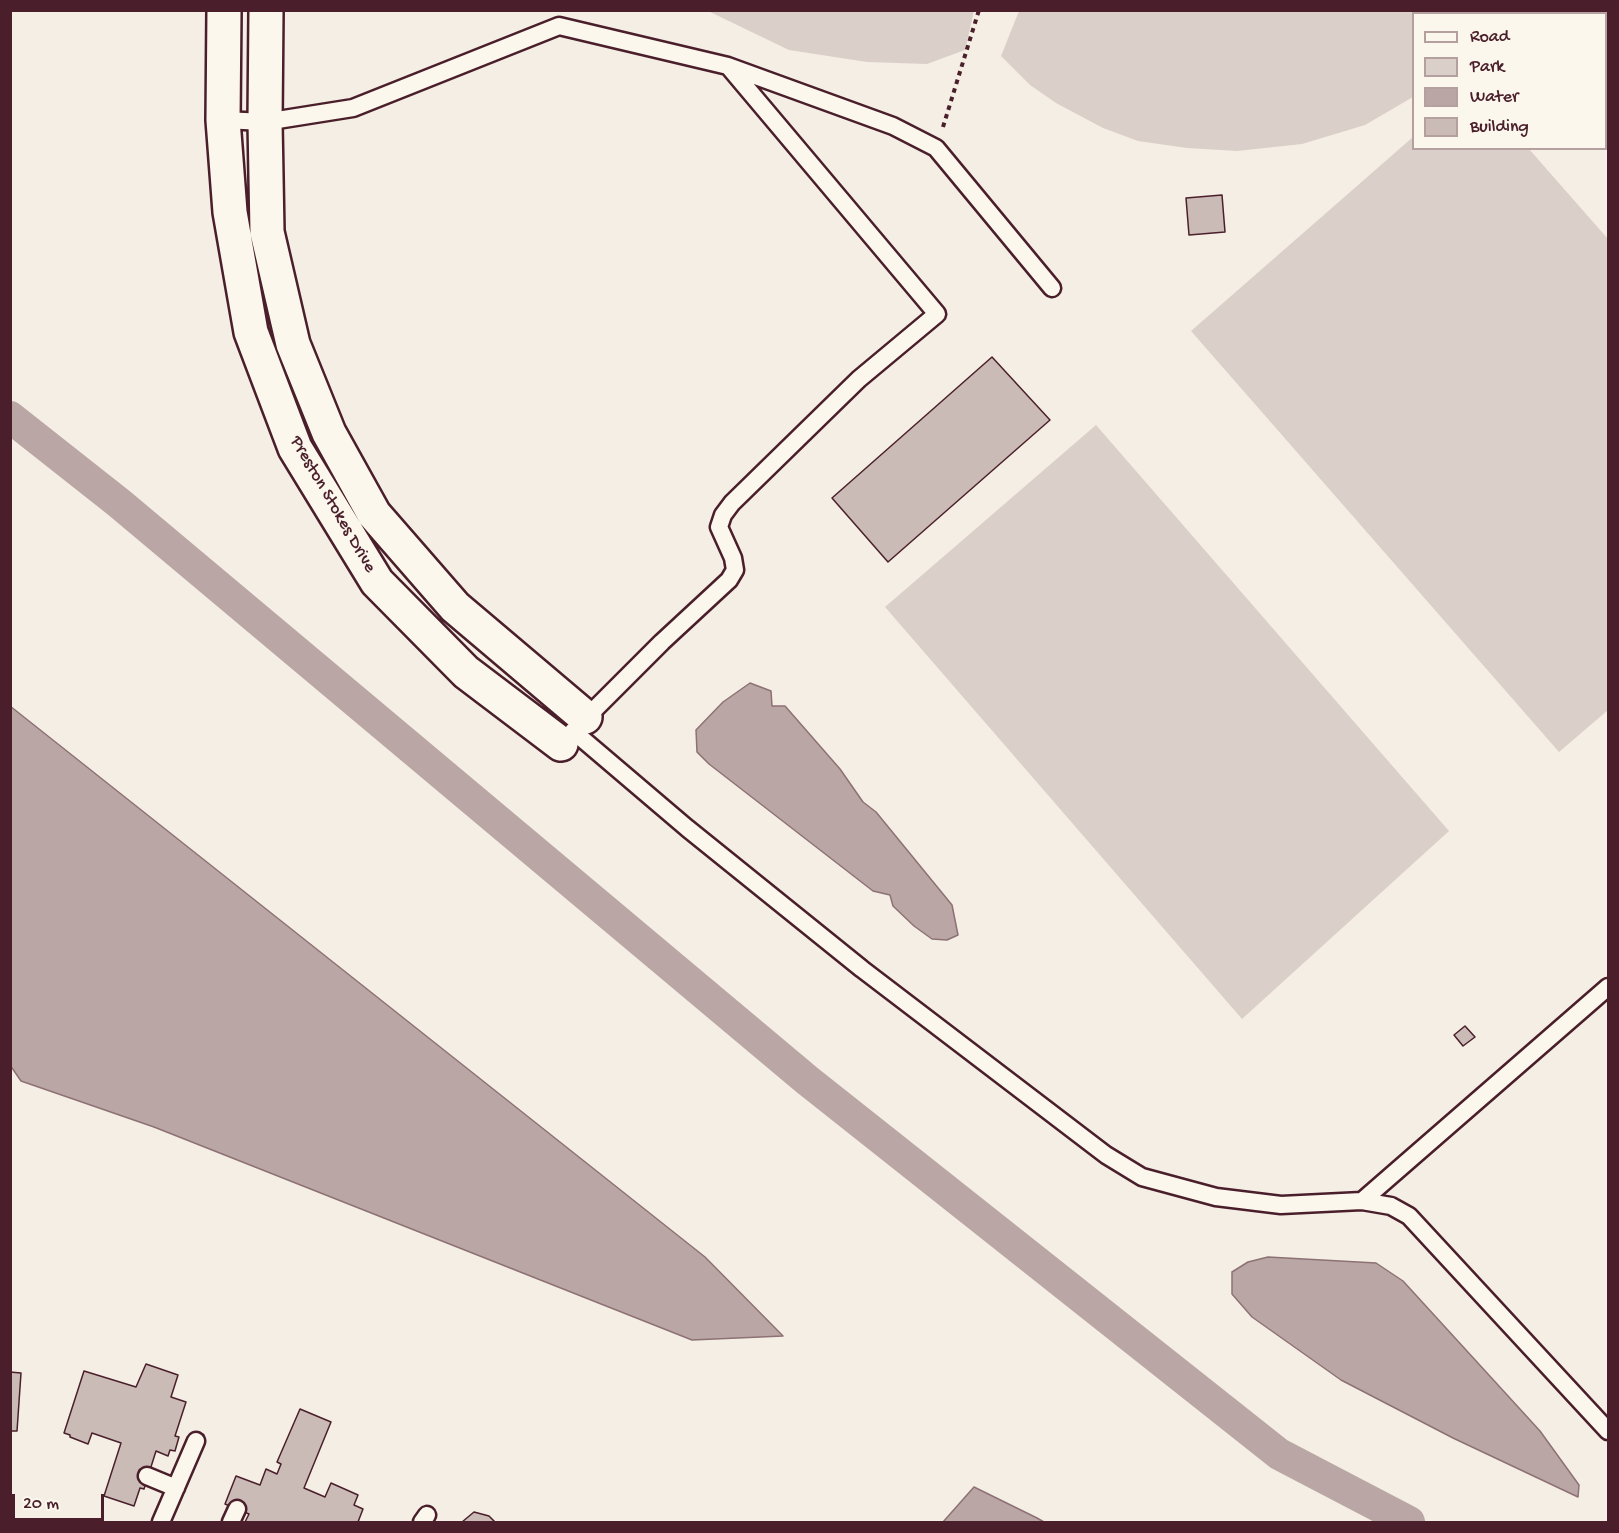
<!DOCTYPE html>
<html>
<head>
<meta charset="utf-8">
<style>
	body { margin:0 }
	#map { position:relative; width:1619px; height:1533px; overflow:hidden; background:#f4eee4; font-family:"Gochi Hand",sans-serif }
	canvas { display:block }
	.frame { position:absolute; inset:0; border:12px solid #4a1f2b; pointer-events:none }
	.legend { position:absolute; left:1412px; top:12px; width:195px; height:138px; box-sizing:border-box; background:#fbf7ec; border:2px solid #b4a19f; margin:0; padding:8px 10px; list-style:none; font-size:18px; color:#4a1f2b }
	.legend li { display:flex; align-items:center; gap:12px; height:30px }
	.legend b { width:30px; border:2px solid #b4a19f }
	.scale { position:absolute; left:12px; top:1494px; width:92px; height:27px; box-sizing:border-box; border:3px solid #4a1f2b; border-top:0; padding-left:8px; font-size:18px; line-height:21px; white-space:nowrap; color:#4a1f2b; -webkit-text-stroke:4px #fbf7ec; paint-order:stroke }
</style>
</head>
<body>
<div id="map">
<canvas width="1619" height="1533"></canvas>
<div class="frame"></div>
<ul class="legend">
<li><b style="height:8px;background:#fbf7ec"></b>Road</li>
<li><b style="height:16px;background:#dbd0c9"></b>Park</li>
<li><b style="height:16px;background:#baa7a5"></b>Water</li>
<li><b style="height:16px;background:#cabbb6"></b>Building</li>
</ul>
<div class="scale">20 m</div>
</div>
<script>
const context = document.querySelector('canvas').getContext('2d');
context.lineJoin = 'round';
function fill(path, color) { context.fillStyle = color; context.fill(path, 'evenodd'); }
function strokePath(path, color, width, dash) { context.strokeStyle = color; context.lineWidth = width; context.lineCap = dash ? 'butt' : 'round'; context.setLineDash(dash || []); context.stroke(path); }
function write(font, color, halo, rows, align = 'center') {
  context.font = font + ' "Gochi Hand",sans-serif'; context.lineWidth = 4.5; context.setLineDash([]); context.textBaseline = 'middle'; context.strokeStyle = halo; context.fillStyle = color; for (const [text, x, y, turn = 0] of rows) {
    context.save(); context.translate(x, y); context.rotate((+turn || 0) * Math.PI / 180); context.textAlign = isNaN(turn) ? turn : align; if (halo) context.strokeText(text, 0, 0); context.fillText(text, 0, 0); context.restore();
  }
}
fill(new Path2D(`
	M708,11H974L965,50L927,64L867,62L789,50Z
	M1019,11V10L1501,11L1498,14H1414L1413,97L1365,125L1302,144L1237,151L1187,148L1138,141L1103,128L1056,103L1030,85L1001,56Z
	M1413,137L1414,148L1529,149L1608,239V710L1559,752L1191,331Z
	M1096,425L1449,831L1242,1019L885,607Z`), '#dbd0c9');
const water = new Path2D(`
	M750,683L771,691L772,706H785L840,769L863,802L876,812L952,905L958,935L947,940L932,939L914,926L893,906L890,895L873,891L709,764L697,752L696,730L723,702Z
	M10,706L705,1257L783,1336L692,1340L154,1127L21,1081L10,1065Z
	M1268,1257L1376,1263L1403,1281L1540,1431L1579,1485L1578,1497L1453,1438L1341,1380L1252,1317L1232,1294V1272L1248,1262Z
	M974,1487L1037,1518L1044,1522H943Z`);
fill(water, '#baa7a5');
strokePath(water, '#8d7174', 1.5);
strokePath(new Path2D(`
	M10,417L119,503L807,1080L1279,1454L1409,1522`), '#baa7a5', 32);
const building = new Path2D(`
	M1560,10H1608V16L1606,18V14H1556Z
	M1222,195L1225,232L1189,235L1186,198Z
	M992,357L1050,420L888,562L832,498Z
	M1465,1026L1475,1037L1463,1046L1454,1035Z
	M146,1364L178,1375L171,1397L186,1402L175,1436L179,1437L175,1451L170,1450L168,1456L156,1451L144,1489L140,1488L134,1506L104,1496L121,1443L92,1433L88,1444L70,1437V1435L64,1433L84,1371L136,1387Z
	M10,1372L21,1373L17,1431H10Z
	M300,1409L331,1422L304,1488L325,1497L331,1483L358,1495L354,1505L363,1509L358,1522H245L249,1514L225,1504L236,1476L260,1485L266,1469L277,1474L281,1464L277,1462Z
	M474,1512L489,1516L495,1522H462Z`);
fill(building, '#cabbb6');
strokePath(building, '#4a1f2b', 1.5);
const service = new Path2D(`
	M223,120L265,122L353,108L559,26L728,66L893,126L936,148L1052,288
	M582,722L662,642L729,580L735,570L733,558L719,527L723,515L732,503L859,379L937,314L729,67
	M573,731L687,828L862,969L1106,1155L1142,1177L1216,1197L1281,1205L1362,1201L1391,1206L1409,1216L1608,1431
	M1362,1201L1608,987
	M147,1476L176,1488
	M161,1522L196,1441
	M231,1522L237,1509
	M422,1522L427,1515`);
const minor = new Path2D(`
	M224,10L223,120L230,212L251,332L295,448L377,582L466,672L561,744
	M266,10L265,122L267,232L293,344L329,433L374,514L455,607L585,717`);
strokePath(service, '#4a1f2b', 21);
strokePath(minor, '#4a1f2b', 38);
strokePath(new Path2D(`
	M943,127L979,10`), '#4a1f2b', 4, [4.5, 4.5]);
strokePath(service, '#fbf7ec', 16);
strokePath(minor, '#fbf7ec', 33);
write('18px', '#4a1f2b', '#fbf7ec', [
	["Preston Stokes Drive",332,505,60]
]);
</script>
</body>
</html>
